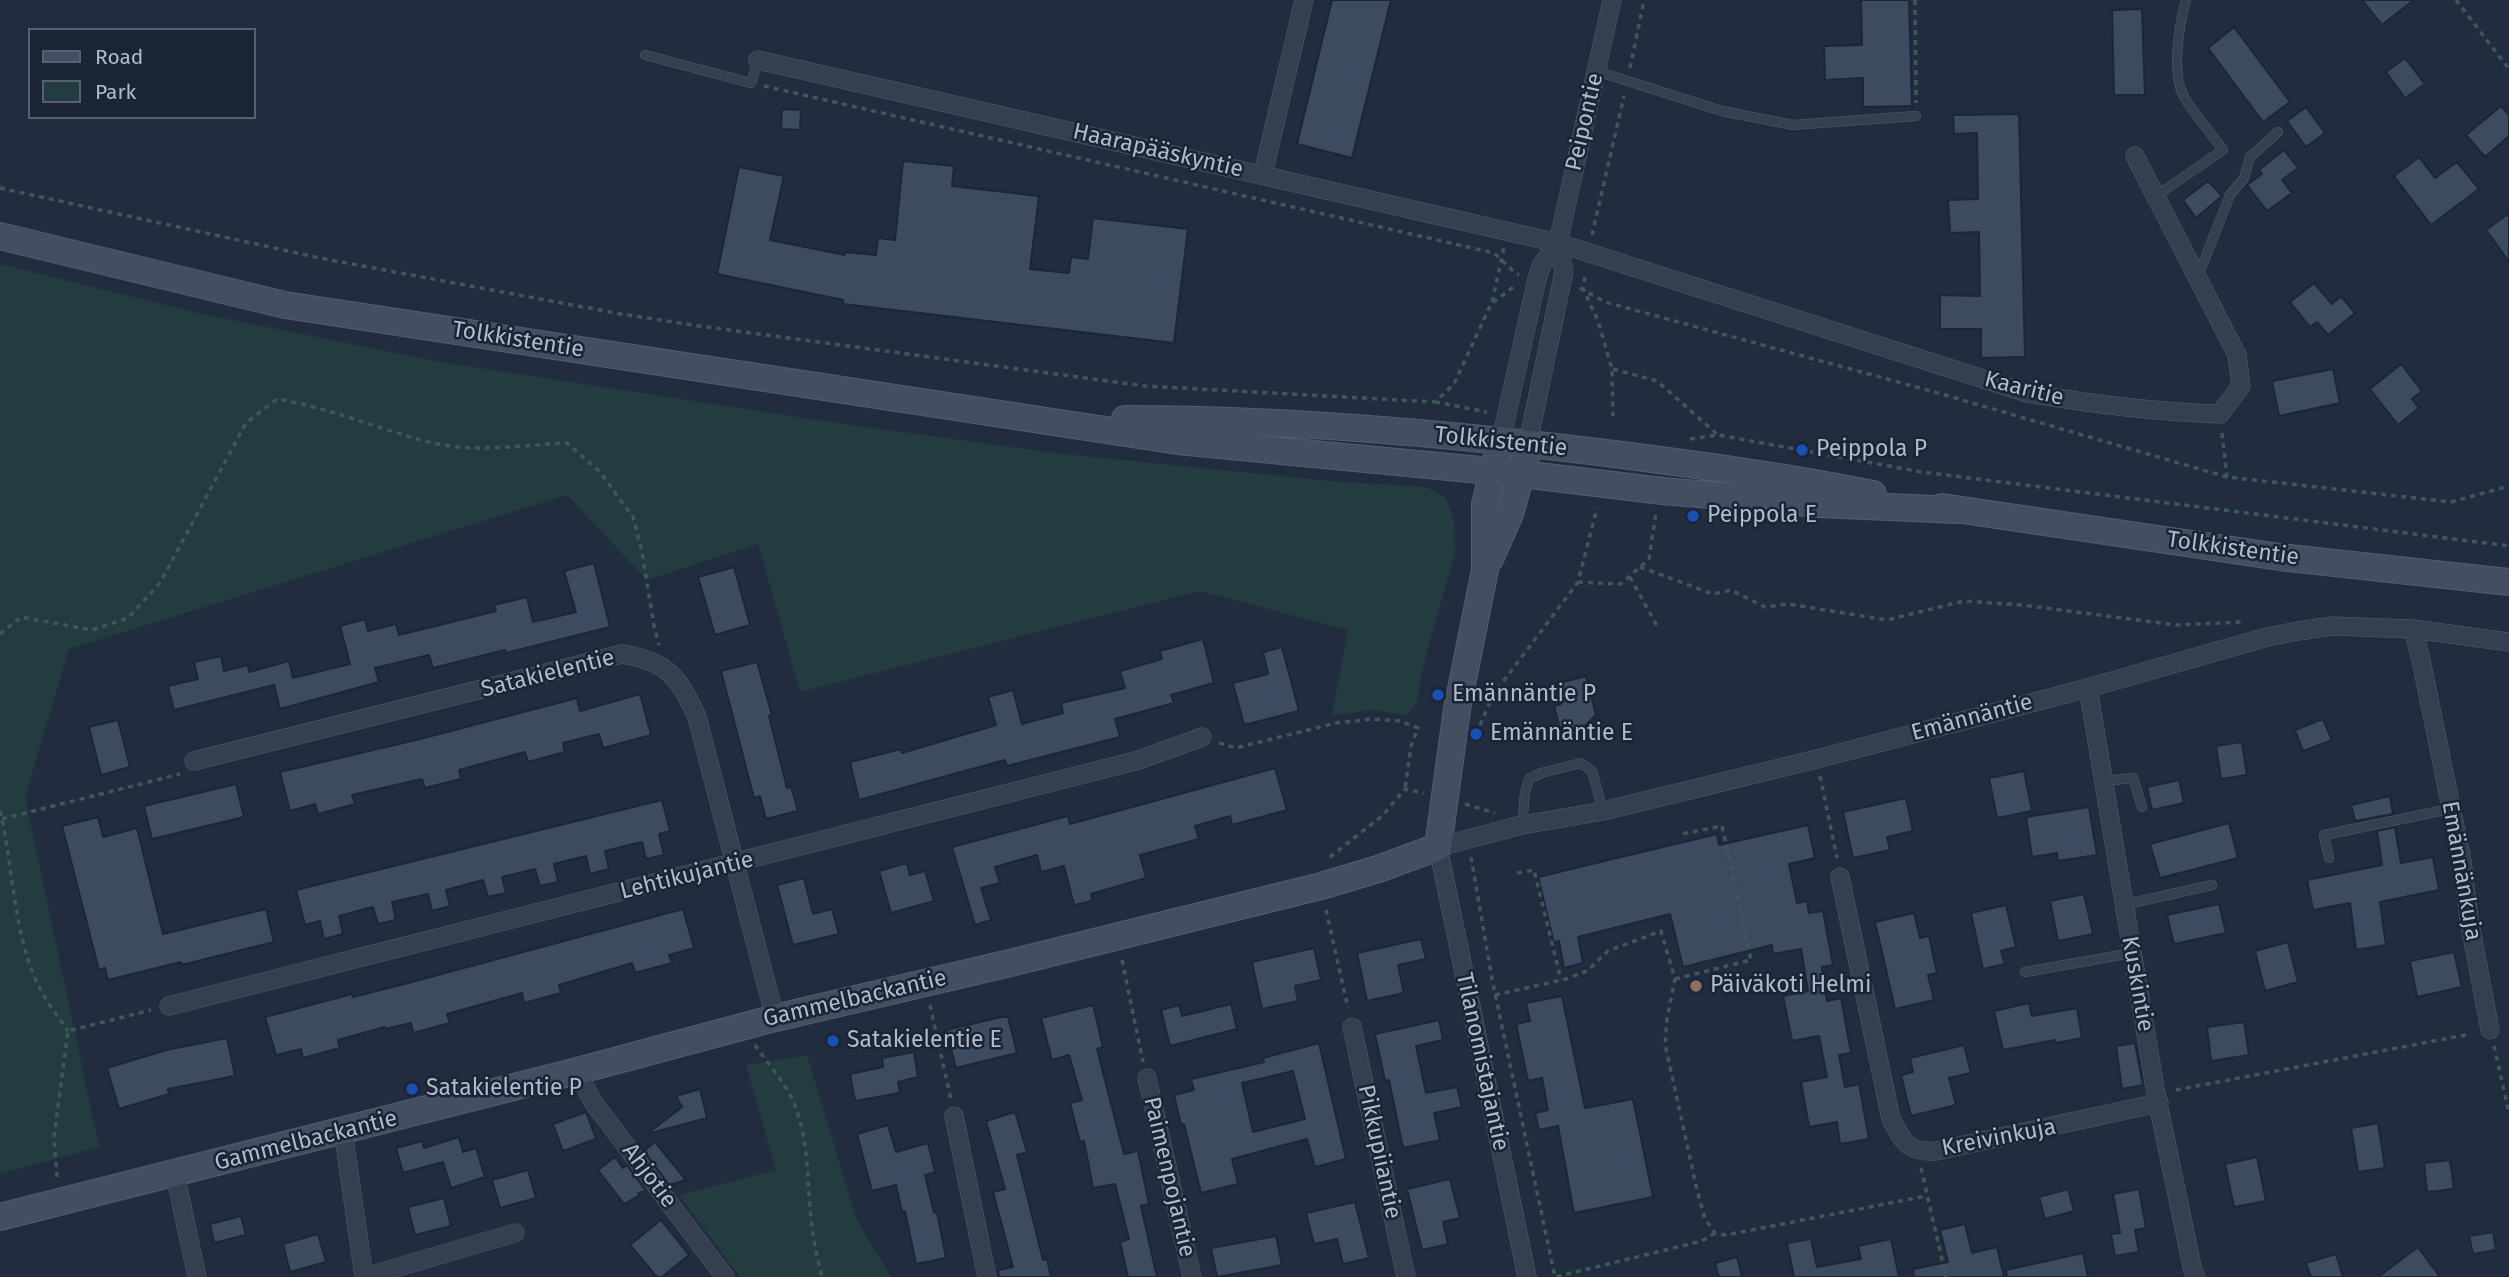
<!DOCTYPE html>
<html>
<head>
<meta charset="utf-8">
<style>
	body { margin:0 }
	#map { position:relative; width:2509px; height:1277px; overflow:hidden; background:#212d3f; font-family:"Fira Sans",sans-serif }
	canvas { display:block }
	.legend { position:absolute; left:28px; top:28px; width:228px; height:91px; box-sizing:border-box; background:#1a2434; border:2px solid #566070; margin:0; padding:9px 12px; list-style:none; font-size:21px; color:#b1baca }
	.legend li { display:flex; align-items:center; gap:14px; height:35px }
	.legend b { width:35px; border:2px solid #566070 }
</style>
</head>
<body>
<div id="map">
<canvas width="2509" height="1277"></canvas>
<ul class="legend">
<li><b style="height:9px;background:#434e63"></b>Road</li>
<li><b style="height:19px;background:#233c40"></b>Park</li>
</ul>
</div>
<script>
const context = document.querySelector('canvas').getContext('2d');
context.lineJoin = 'round';
function fill(path, color) { context.fillStyle = color; context.fill(path, 'evenodd'); }
function strokePath(path, color, width, dash) { context.strokeStyle = color; context.lineWidth = width; context.lineCap = dash ? 'butt' : 'round'; context.setLineDash(dash || []); context.stroke(path); }
function write(font, color, halo, rows, align = 'center') {
  context.font = font + ' "Fira Sans",sans-serif'; context.lineWidth = 5; context.setLineDash([]); context.textBaseline = 'middle'; context.strokeStyle = halo; context.fillStyle = color; for (const [text, x, y, turn = 0] of rows) {
    context.save(); context.translate(x, y); context.rotate((+turn || 0) * Math.PI / 180); context.textAlign = isNaN(turn) ? turn : align; if (halo) context.strokeText(text, 0, 0); context.fillText(text, 0, 0); context.restore();
  }
}
fill(new Path2D(`
	M0,264L193,312L441,362L817,420L1054,453L1330,481L1426,487L1446,498L1454,520L1455,554L1426,654L1416,704L1407,715L1372,710L1332,715L1348,630L1200,591L800,692L758,544L647,580L567,495L69,649L25,797L99,1147L0,1174Z
	M807,1055L856,1218L891,1277H740L679,1195L776,1170L746,1065Z`), '#233c40');
const building = new Path2D(`
	M1332,0H1391L1352,158L1297,144Z
	M1861,0H1909L1912,106L1863,107V78L1825,80L1824,46L1862,45Z
	M2362,0H2414L2382,25Z
	M2142,9L2145,95H2114L2112,10Z
	M2234,27L2290,102L2263,122L2208,48Z
	M2405,58L2425,84L2405,98L2386,72Z
	M2501,106L2509,115V136L2485,157L2466,135Z
	M2306,107L2325,133L2306,147L2287,121Z
	M782,109L801,110L800,130L781,129Z
	M2019,114L2025,357L1981,358V329H1940V295L1980,296L1979,232L1950,233L1948,200L1978,199L1977,133L1954,134L1953,115Z
	M2284,150L2298,168L2282,180L2292,193L2267,211L2247,185L2262,174L2259,170Z
	M2419,157L2435,178L2457,162L2479,189L2431,225L2394,176Z
	M903,161L954,166L952,186L1039,196L1030,269L1069,273L1071,257L1088,259L1093,218L1188,229L1174,343L843,304V300L717,274L739,167L784,176L770,240L845,255V252L876,255L878,238L895,240Z
	M2208,181L2222,196L2196,218L2183,200Z
	M2509,213V262L2486,230Z
	M2314,283L2332,304L2341,296L2355,313L2328,335L2317,322L2310,327L2290,302Z
	M2401,364L2422,391L2412,399L2419,408L2398,425L2370,389Z
	M2333,369L2340,403L2279,416L2272,381Z
	M594,563L610,627L506,653L505,650L433,668L429,655L375,668L379,682L280,709L274,685L174,710L168,686L198,679L194,662L221,656L224,671L248,665L249,672L289,661L293,678L350,664L340,626L365,619L368,631L396,624L399,635L496,611L494,605L527,597L533,622L576,612L564,571Z
	M734,567L750,625L715,635L698,577Z
	M1203,639L1214,683L1171,695L1174,703L1115,719L1120,737L1007,766L1005,760L859,800L850,762L901,749L902,753L996,725L988,697L1013,690L1022,724L1063,713L1061,703L1125,688L1120,671L1162,659L1160,651Z
	M1282,647L1299,711L1244,725L1233,683L1268,674L1263,652Z
	M757,662L772,715L769,716L787,788L791,786L798,811L766,819L760,796L754,798L721,671Z
	M1586,676L1596,715L1583,728L1561,733L1554,706L1561,704L1556,684Z
	M640,694L651,735L603,748L599,734L563,743L565,752L528,762L525,752L459,770L461,779L425,788L422,779L352,795L355,804L318,814L315,804L290,811L280,772L420,739L577,698L580,711Z
	M2323,719L2332,740L2303,751L2295,730Z
	M118,720L130,767L101,775L89,727Z
	M2242,742L2247,775L2221,779L2216,746Z
	M1275,768L1287,810L1232,825L1230,816L1195,826L1199,839L1140,855L1146,878L1091,894L1092,901L1074,905L1064,866L1041,872L1037,855L995,867L1000,883L981,888L991,920L975,925L952,847L1068,816L1070,824Z
	M2024,771L2032,811L1997,818L1989,778Z
	M2179,780L2184,803L2152,810L2147,787Z
	M236,784L244,817L152,839L144,806Z
	M2390,796L2393,814L2355,821L2351,805Z
	M1906,798L1913,831L1887,837L1890,850L1853,858L1843,812Z
	M662,800L670,831L659,834L664,855L646,859L642,842L605,851L609,869L590,874L586,856L554,864L558,882L540,886L535,869L502,877L506,893L488,897L483,880L446,890L450,906L432,911L428,894L392,902L396,920L378,924L373,907L339,916L343,934L324,939L320,921L305,925L296,890Z
	M2089,807L2097,855L2058,861L2057,853L2032,857L2026,817Z
	M98,817L103,837L137,828L163,934L266,909L274,942L182,965L181,962L108,980L105,968L99,970L62,826Z
	M2229,823L2238,858L2160,878L2150,844Z
	M1808,825L1815,858L1789,864L1797,903L1807,901L1809,913L1823,911L1833,965L1822,967L1827,1001L1841,998L1851,1053L1839,1055L1845,1087L1859,1084L1869,1139L1840,1144L1837,1122L1809,1127L1801,1082L1827,1077L1819,1036L1792,1041L1783,996L1808,991L1801,949L1773,954L1772,945L1683,967L1670,914L1578,937L1583,963L1564,968L1559,941L1554,943L1538,877L1717,834L1719,845Z
	M2395,827L2401,863L2433,857L2439,890L2380,902L2386,945L2356,950L2350,903L2313,910L2307,880L2382,865L2377,831Z
	M907,863L910,875L925,871L934,901L891,913L879,871Z
	M804,878L813,914L832,909L839,934L793,945L777,885Z
	M2084,894L2093,934L2058,941L2050,901Z
	M2219,904L2226,933L2174,944L2167,915Z
	M2006,905L2016,947L2001,951L2005,964L1983,969L1971,913Z
	M683,909L694,948L669,955L672,963L635,973L632,963L559,985L561,993L524,1003L522,993L447,1014L450,1023L413,1033L411,1023L386,1029L385,1027L338,1040L340,1048L303,1058L301,1049L276,1055L265,1017L352,994L353,997L408,983Z
	M1914,913L1920,938L1929,936L1937,973L1928,975L1934,1000L1895,1009L1875,922Z
	M1421,939L1426,959L1398,965L1404,993L1367,1001L1357,953Z
	M2288,942L2298,982L2265,991L2255,951Z
	M1314,948L1321,980L1295,986L1298,1001L1262,1009L1252,962Z
	M2454,952L2462,987L2417,997L2410,961Z
	M1562,996L1585,1108L1633,1099L1653,1197L1574,1213L1558,1126L1539,1130L1535,1113L1548,1110L1542,1078L1528,1081L1516,1024L1530,1021L1526,1003Z
	M2029,1003L2032,1016L2077,1008L2082,1038L2056,1043L2055,1040L2003,1050L1994,1011Z
	M1231,1004L1237,1029L1170,1046L1161,1010L1179,1005L1182,1016Z
	M1093,1005L1103,1047L1097,1049L1124,1154L1138,1151L1149,1204L1141,1206L1157,1277H1128L1120,1242L1129,1239L1115,1184L1093,1188L1084,1141L1080,1142L1070,1103L1082,1100L1069,1055L1052,1060L1041,1018Z
	M1001,1017H1008L1017,1053L956,1068L946,1030Z
	M1439,1020L1443,1040L1416,1046L1426,1093L1457,1087L1462,1107L1434,1113L1440,1140L1403,1148L1389,1080L1385,1081L1375,1034Z
	M2244,1022L2249,1055L2211,1061L2207,1027Z
	M227,1038L235,1076L168,1089L169,1094L119,1109L107,1068L166,1050Z
	M1319,1043L1346,1159L1315,1167L1307,1139L1232,1159L1238,1184L1201,1193L1184,1124L1181,1125L1174,1095L1194,1090L1191,1079L1264,1062L1263,1058ZM1293,1071L1305,1119L1253,1132L1242,1083Z
	M2135,1043L2143,1085L2122,1089L2116,1046Z
	M1964,1045L1971,1073L1949,1078L1956,1105L1911,1116L1901,1075L1913,1072L1910,1058Z
	M914,1052L918,1077L898,1082L900,1093L855,1101L850,1074L883,1067L882,1058Z
	M700,1089L707,1118L647,1134L682,1107L676,1096Z
	M586,1112L596,1139L563,1151L553,1124Z
	M1015,1112L1027,1152L1017,1155L1043,1260L1047,1259L1051,1277H999L998,1270L1013,1267L993,1192L1005,1189L986,1121Z
	M2378,1123L2385,1168L2358,1172L2351,1128Z
	M888,1125L896,1152L928,1143L935,1172L925,1175L934,1213L937,1212L946,1258L916,1264L905,1211L902,1212L896,1185L872,1191L857,1134Z
	M459,1137L463,1152L476,1148L485,1177L451,1188L443,1162L403,1173L396,1148L422,1141L424,1148Z
	M655,1142L686,1180L669,1185L644,1151Z
	M615,1157L623,1168L627,1165L646,1191L638,1193L640,1195L624,1204L598,1170Z
	M2257,1157L2266,1201L2234,1207L2225,1164Z
	M2450,1160L2454,1189L2427,1192L2424,1163Z
	M528,1170L536,1198L500,1208L492,1180Z
	M1450,1179L1460,1218L1443,1222L1448,1244L1422,1250L1407,1189Z
	M2068,1189L2074,1211L2045,1219L2039,1197Z
	M2139,1189L2146,1228L2135,1230L2139,1252L2115,1256L2111,1234L2120,1233L2113,1194Z
	M444,1198L451,1226L415,1235L408,1207Z
	M1355,1202L1369,1258L1343,1264L1337,1239L1314,1244L1306,1213Z
	M241,1216L246,1235L214,1243L210,1224Z
	M661,1220L689,1255L662,1277H657L630,1245Z
	M1965,1224L1972,1253L1997,1247L2004,1277H1914L1913,1269L1948,1262L1940,1230Z
	M2493,1232L2496,1250L2473,1254L2469,1236Z
	M318,1234L326,1262L290,1272L283,1244Z
	M1276,1236L1282,1265L1217,1277L1211,1248Z
	M1811,1239L1817,1267L1861,1259L1858,1246L1891,1239L1899,1277H1794L1787,1243Z
	M2418,1247L2440,1277H2378Z
	M2083,1253L2088,1277H2007L2006,1270Z
	M2336,1254L2343,1277H2311L2306,1263Z
	M1737,1257L1742,1277H1719L1715,1263Z`);
fill(building, '#3c4b5f');
strokePath(building, '#1c2636', 2);
const lane = new Path2D(`
	M645,55L751,83L758,60
	M1596,71L1722,111L1793,125L1916,116
	M2156,196L2223,150C2211,133 2195,115 2184,97C2171,74 2179,25 2186,0
	M2198,276L2230,195L2244,178L2250,157L2278,132
	M2104,781L2133,778L2142,807
	M1522,825L1525,793L1529,779L1541,773L1581,763L1592,771L1603,811
	M2329,858L2324,835L2450,809
	M2123,905L2212,885
	M2025,972L2132,953`);
const street = new Path2D(`
	M758,60L1558,243L2027,393C2091,404 2155,412 2220,414L2241,386L2237,355L2135,156
	M1263,174L1304,0
	M1501,440L1537,279L1542,264L1558,243
	M1528,443L1564,271L1558,243L1612,0
	M2413,629L2421,660L2462,861L2469,919L2490,1030
	M2088,688L2156,1094L2193,1271L2196,1277
	M194,761L622,654C667,661 679,677 697,717L775,1018
	M1840,877L1891,1119C1903,1142 1908,1153 1936,1151L2159,1103
	M169,1006L1139,760L1202,737
	M1352,1027L1406,1277
	M577,1071L593,1102L725,1277
	M1147,1078L1192,1277
	M954,1116L987,1277
	M343,1131L364,1277
	M175,1174L197,1277
	M364,1277L515,1233
	M1527,1277L1438,847L1522,825L1603,811L1817,759L2088,688L2267,637L2298,631L2332,626L2413,629L2509,642`);
const secondary = new Path2D(`
	M0,236L285,305L1178,441L1522,474L1662,491L1819,504L1958,510
	M1125,419C1291,419 1457,434 1622,455C1706,466 1790,477 1873,494
	M1942,507L2280,557L2509,582
	M1490,559L1510,514L1526,457
	M0,1217L577,1071L775,1018L1006,964L1321,886L1378,869L1438,847L1457,709L1485,570V504L1501,440`);
strokePath(lane, '#535d6d', 10);
strokePath(street, '#535d6d', 19);
strokePath(secondary, '#535d6d', 28);
strokePath(new Path2D(`
	M1915,0L1916,103
	M2456,0L2509,69
	M1630,68L1644,0
	M764,86L1494,253L1513,271L1519,275
	M0,188L320,258L621,314L707,327L1145,386L1435,402L1454,384L1491,304L1516,285
	M1592,235L1624,96
	M1585,277L1583,288L1598,321L1612,369L1613,416
	M1580,288L1605,302L1931,391L2227,477L2451,502L2509,486
	M1492,302L1504,248
	M1613,369L1657,381L1718,435
	M1435,402L1487,412
	M2222,433L2227,477
	M1690,439L1718,435L1922,472L2509,546
	M1640,567L1713,594L1731,590L1765,607L1788,604L1887,620L1964,601L2022,605L2176,625L2243,622
	M1630,577L1658,628
	M1578,582L1621,584L1649,559L1656,513
	M0,634L21,617L92,630L128,618L160,583L246,423L277,399C331,408 380,430 433,443C476,453 523,445 567,443L600,472L633,517L642,552L654,626L659,645
	M1480,725L1493,695L1578,582L1597,508
	M1219,743L1236,748L1336,723L1373,719L1400,721L1418,728L1411,746L1405,789
	M1820,776L1837,858
	M1465,804L1495,813
	M0,811C13,866 13,924 34,976C42,996 56,1014 68,1031
	M2,819L180,774
	M1330,857L1382,816L1405,789L1424,793
	M1471,857L1492,979L1555,1277L1702,1241L1715,1233
	M1517,873L1534,870L1561,980
	M1326,910L1348,1008
	M1122,960L1143,1062
	M1675,979L1751,960L1722,826L1682,834
	M1495,995L1566,979L1587,971L1608,951L1661,931L1675,979L1667,1018L1665,1044L1697,1190L1705,1219L1715,1233L1726,1235L1926,1196
	M930,1005L951,1100
	M755,1045C768,1064 785,1082 794,1103C808,1138 807,1172 810,1208C812,1232 816,1254 822,1277
	M2494,1046L2509,1113
	M2176,1090L2471,1034
	M1921,1168L1946,1277
	M57,1177L54,1137L68,1031L151,1010`), '#3e585a', 3.5, [5, 5]);
strokePath(lane, '#353f4f', 9);
strokePath(street, '#353f4f', 18);
strokePath(secondary, '#434e63', 26);
for (const [x, y, r, color] of [
	[1802,450,7,"#1a4fb4"],
	[1693,516,7,"#1a4fb4"],
	[1438,695,7,"#1a4fb4"],
	[1476,734,7,"#1a4fb4"],
	[1696,986,7,"#8d6e63"],
	[833,1041,7,"#1a4fb4"],
	[412,1089,7,"#1a4fb4"]
]) { const dot = new Path2D(); dot.arc(x, y, r, 0, 2 * Math.PI); context.fillStyle = color; context.fill(dot); strokePath(dot, '#1a2434', 2.5); }
write('23px', '#b1baca', '#1a2434', [
	["Peipontie",1585,122,-77],
	["Haarapääskyntie",1158,151,13],
	["Tolkkistentie",518,340,9],
	["Kaaritie",2024,389,14],
	["Tolkkistentie",1501,442,6],
	["Tolkkistentie",2233,549,8],
	["Satakielentie",548,674,-14],
	["Emännäntie",1972,718,-15],
	["Emännänkuja",2461,871,80],
	["Lehtikujantie",687,876,-14],
	["Kuskintie",2137,984,80],
	["Gammelbackantie",855,999,-13],
	["Tilanomistajantie",1482,1062,78],
	["Kreivinkuja",1999,1138,-11],
	["Gammelbackantie",306,1141,-14],
	["Pikkupiiantie",1379,1152,78],
	["Ahjotie",649,1176,53],
	["Paimenpojantie",1169,1177,77]
]);
write('23px', '#b1baca', '#1a2434', [
	["Peippola P",1816,450],
	["Peippola E",1707,516],
	["Emännäntie P",1452,695],
	["Emännäntie E",1490,734],
	["Päiväkoti Helmi",1710,986],
	["Satakielentie E",847,1041],
	["Satakielentie P",426,1089]
], 'left');
</script>
</body>
</html>
